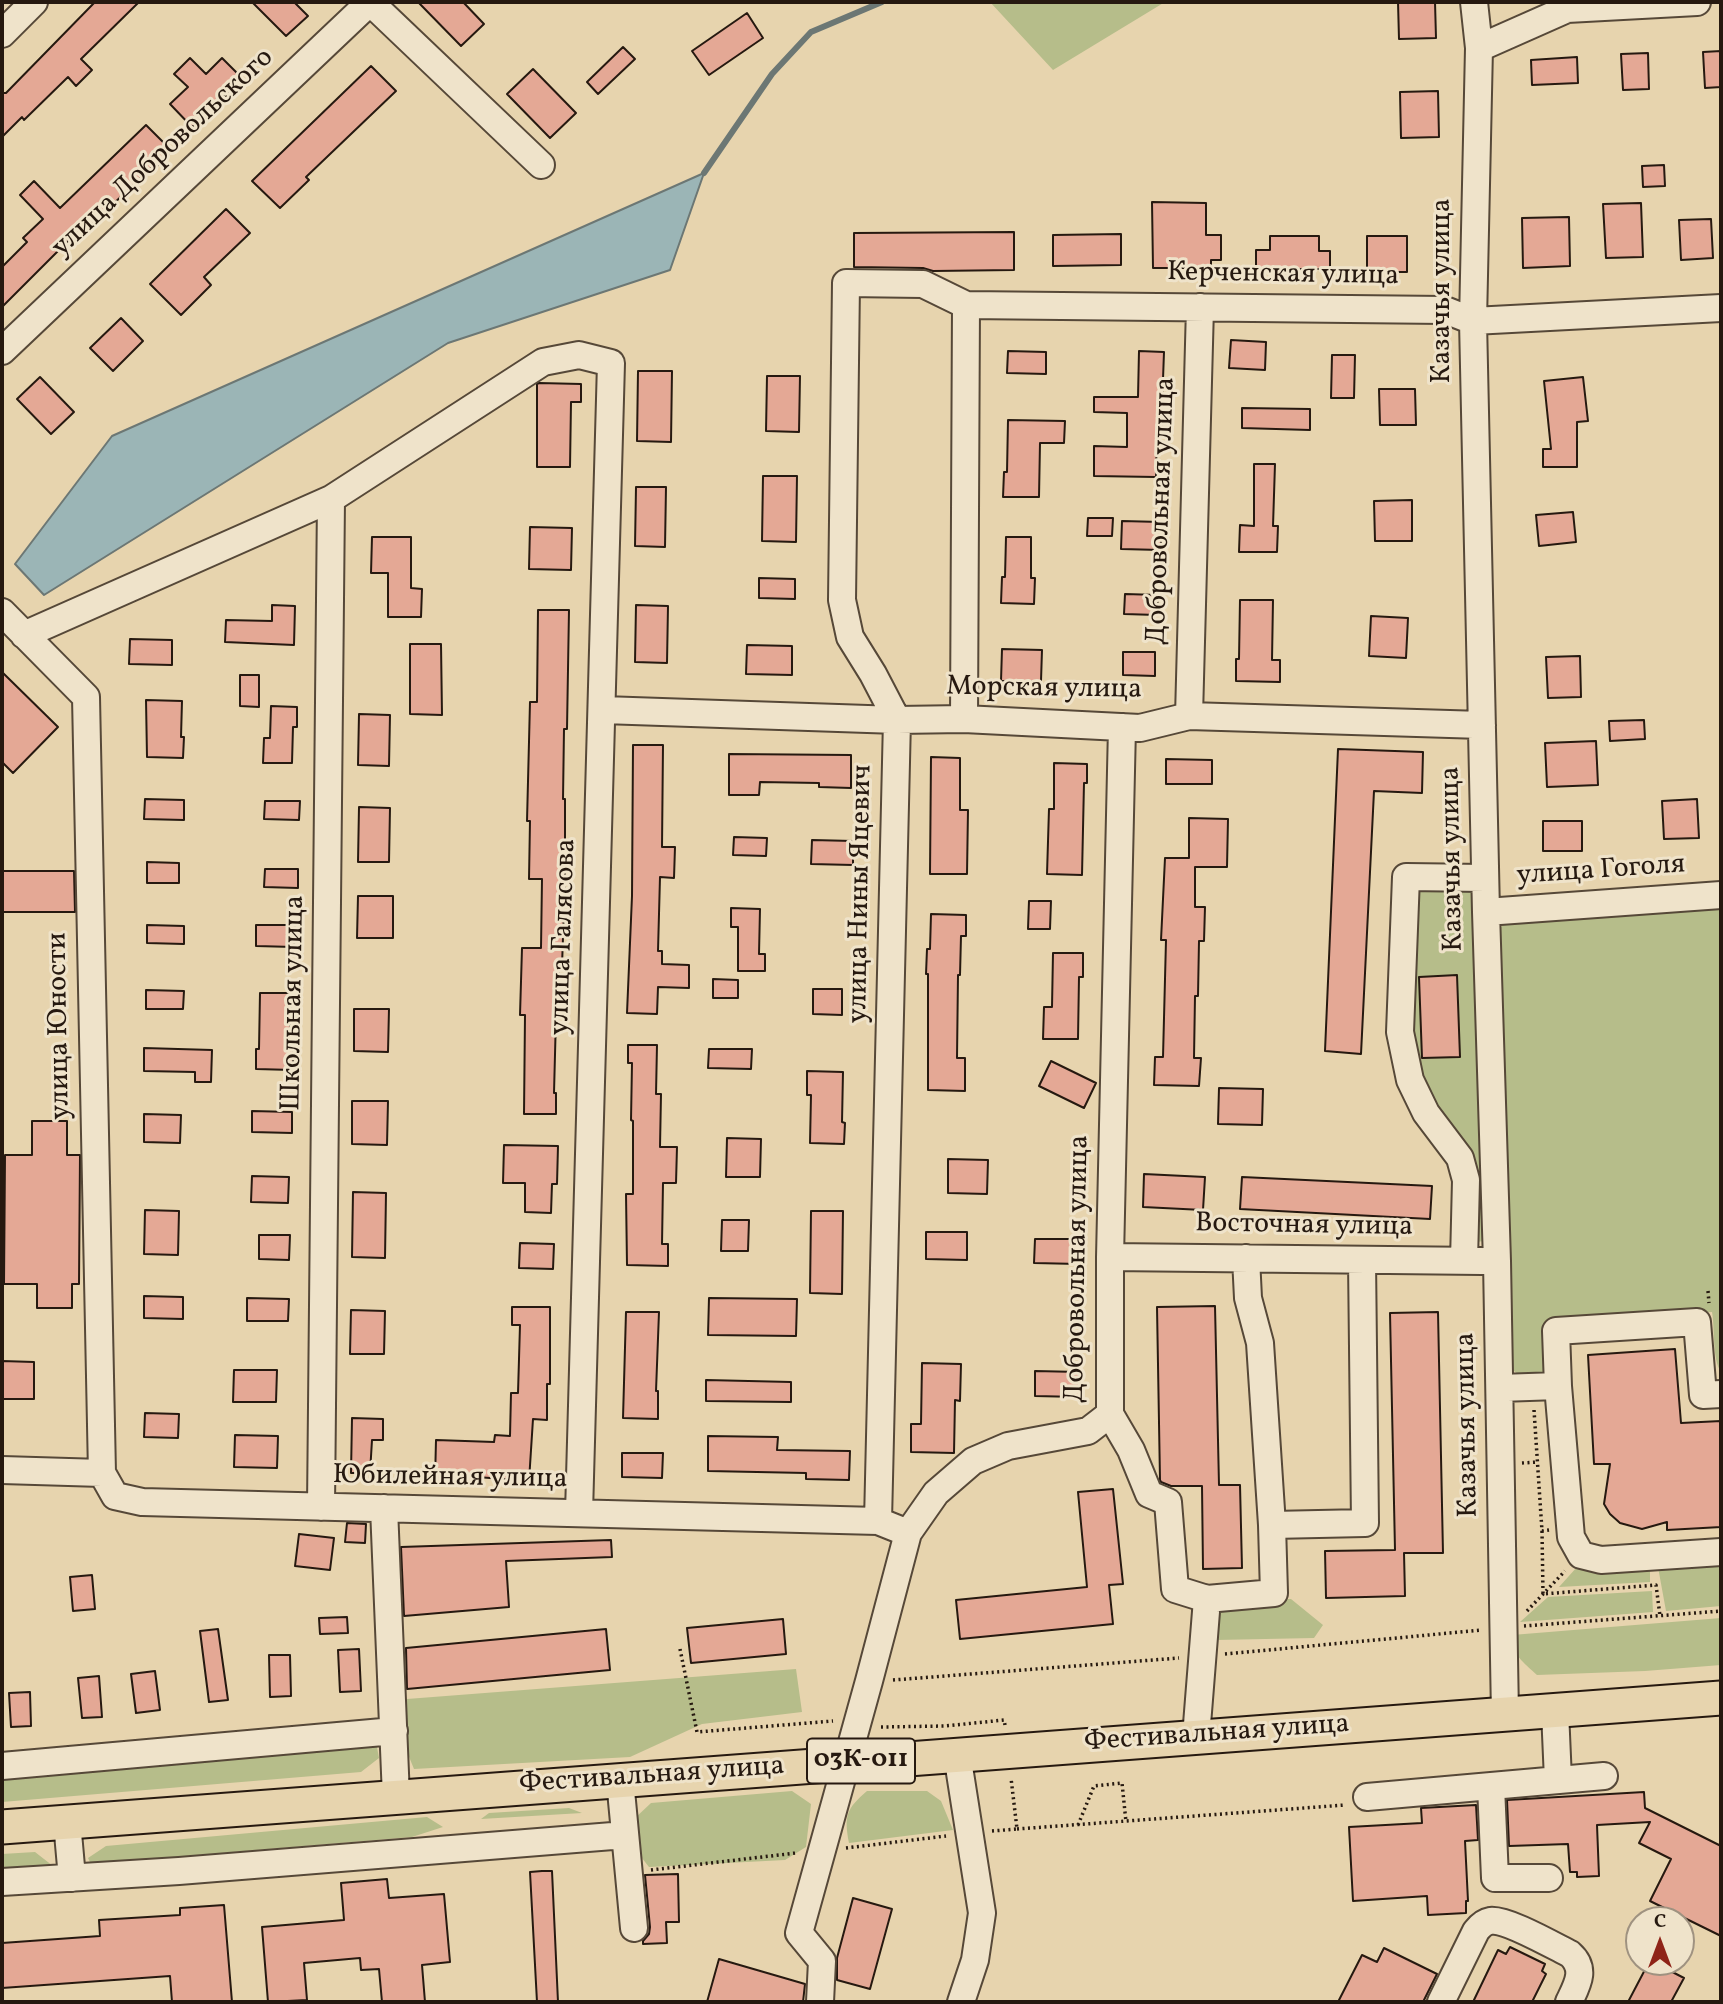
<!DOCTYPE html>
<html>
<head>
<meta charset="utf-8">
<style>
	body { margin:0 }
	#map { position:relative; width:1723px; height:2004px; overflow:hidden; background:#e7d4ae; font-family:Vollkorn,serif }
	canvas { display:block }
	.frame { position:absolute; inset:0; border:4px solid #261910; pointer-events:none }
	.north { position:absolute; left:1625px; top:1906px; width:70px; height:70px; box-sizing:border-box; background:#efe3ca; border:2px solid #9f9280; border-radius:50%; rotate:0deg; font-size:19px; font-weight:700; line-height:28px; text-align:center; color:#261910 }
	.north::after { content:''; display:block; margin:auto; width:24px; height:32px; background:#8f2418; clip-path:polygon(50% 0,100% 100%,50% 72%,0 100%) }
</style>
</head>
<body>
<div id="map">
<canvas width="1723" height="2004"></canvas>
<div class="frame"></div>
<div class="north">С</div>
</div>
<script>
const context = document.querySelector('canvas').getContext('2d');
context.lineJoin = 'round';
function fill(path, color) { context.fillStyle = color; context.fill(path, 'evenodd'); }
function strokePath(path, color, width, dash) { context.strokeStyle = color; context.lineWidth = width; context.lineCap = dash ? 'butt' : 'round'; context.setLineDash(dash || []); context.stroke(path); }
function write(font, color, halo, rows, align = 'center') {
  context.font = font + ' Vollkorn,serif'; context.lineWidth = 6; context.setLineDash([]); context.textBaseline = 'middle'; context.strokeStyle = halo; context.fillStyle = color; for (const [text, x, y, turn = 0] of rows) {
    context.save(); context.translate(x, y); context.rotate((+turn || 0) * Math.PI / 180); context.textAlign = isNaN(turn) ? turn : align; if (halo) context.strokeText(text, 0, 0); context.fillText(text, 0, 0); context.restore();
  }
}
fill(new Path2D(`
	M990,2H1165L1053,70Z
	M1417,884L1472,886L1483,1241L1472,1243L1433,1114L1408,1043Z
	M1721,907V1372C1712,1359 1715,1328 1712,1312L1555,1322L1548,1369C1534,1378 1518,1380 1508,1364L1498,930L1509,919Z
	M1721,1562V1606L1666,1611L1658,1567Z
	M1577,1567L1587,1571L1650,1567V1582L1559,1587Z
	M1652,1591L1653,1612L1520,1622L1548,1597Z
	M1291,1599L1323,1625L1314,1638L1216,1640L1217,1616L1228,1600Z
	M1721,1618V1665L1645,1671L1537,1675C1524,1663 1511,1654 1512,1635Z
	M796,1669L802,1712L702,1724L630,1757L414,1769L399,1732L407,1699Z
	M376,1742L379,1758L361,1772L2,1802V1775Z
	M792,1791L811,1804L806,1847L785,1860L649,1867L638,1853L634,1819L651,1803Z
	M867,1791H927L941,1801L953,1830L849,1843C844,1816 846,1809 867,1791Z
	M569,1808L582,1813L481,1819L489,1813Z
	M427,1817L443,1827L412,1837L91,1864L88,1858L106,1846Z
	M35,1852L53,1866L2,1871V1854Z`), '#b6bd8a');
const water = new Path2D(`
	M704,173L670,270L448,343L44,595L15,564L112,436Z`);
fill(water, '#9bb5b6');
strokePath(water, '#6c7774', 2);
strokePath(new Path2D(`
	M704,173L772,74L811,32L882,2`), '#6c7774', 6);
const building = new Path2D(`
	M95,2H139L81,59L92,70L76,86L68,77L24,120L22,117L2,137V93H6Z
	M252,2H294L308,16L286,36Z
	M418,2H463L484,24L461,46Z
	M1398,2H1435L1436,38L1399,39Z
	M747,13L763,38L709,75L692,51Z
	M623,47L635,59L598,94L587,82Z
	M1721,51V87L1705,88L1703,52Z
	M1648,53L1649,89L1623,90L1621,54Z
	M1577,57L1578,83L1532,85L1531,60Z
	M190,58L206,74L222,58L243,79L226,96L225,94L192,127L170,104L188,87L174,74Z
	M371,66L396,91L306,177L309,180L280,208L252,181Z
	M533,69L576,113L550,138L507,94Z
	M1438,91L1439,137L1401,138L1400,92Z
	M146,125L172,151L155,168L153,166L85,231L82,227L2,307V267L27,242L23,238L43,219L20,195L34,181L60,208Z
	M1664,165L1665,186L1643,187L1642,166Z
	M1152,202L1206,203V235H1221V260H1211V268H1153Z
	M1641,203L1643,257L1606,258L1603,204Z
	M226,209L250,233L204,277L211,285L181,315L150,284Z
	M1569,217L1570,266L1523,268L1522,218Z
	M1711,219L1713,258L1681,260L1679,220Z
	M1014,232V270L933,271L923,268L854,267V233Z
	M1121,234V265L1053,266V235Z
	M1270,236H1319V251H1330V269H1256V250H1270Z
	M1367,236H1407V272H1367Z
	M121,318L143,341L113,371L90,348Z
	M1231,340L1266,342L1265,370L1229,368Z
	M1008,351L1046,352V374L1007,373Z
	M1139,351L1164,352L1161,434H1157L1156,477L1094,476V446L1127,447V413L1094,412V397H1138Z
	M1332,355H1355L1354,398H1331Z
	M638,371H672L671,442L637,441Z
	M767,376H800L799,432L766,431Z
	M40,377L74,412L51,434L17,399Z
	M1583,377L1588,421L1577,422V467H1543V449H1551L1544,381Z
	M539,383L581,384V402H571L570,467H537V384Z
	M1379,389H1415L1416,425H1380Z
	M1242,408L1310,409V430L1242,428Z
	M1008,420L1065,421L1064,443H1040L1039,497H1003L1004,472H1007Z
	M1254,464H1275L1273,526H1278L1277,552H1239L1240,525L1254,526Z
	M763,476H797L796,542L762,541Z
	M636,487H666L665,547L635,546Z
	M1412,500V541H1375L1374,501Z
	M1573,512L1576,542L1539,546L1536,515Z
	M1088,518H1113L1112,536H1087Z
	M1122,521L1161,522V550L1121,549Z
	M530,527L572,528L571,570L529,569Z
	M372,537H411V588L422,589L421,617H388V573H371Z
	M1006,537H1031V578H1035L1034,604L1001,603L1002,577H1005Z
	M759,578L795,579V599L759,598Z
	M1125,594L1158,595L1157,615L1124,614Z
	M1240,600H1273L1272,660H1280V682L1236,681V659H1239Z
	M272,605L295,606L294,645L225,642L226,620L272,621Z
	M636,605L668,606L667,663L635,662Z
	M538,610H569L567,729H564L563,799H565V879L562,966H559V1016H556L554,1093H556V1114H524L525,1015H520L522,948H541L542,879H529L530,821H527L530,702H537Z
	M1371,616L1408,618L1406,658L1369,656Z
	M130,639L172,640V665L129,664Z
	M410,644H441L442,715L410,714Z
	M747,645L792,646V675L746,674Z
	M1002,649L1042,650L1041,681H1001Z
	M1123,652H1155V676L1123,675Z
	M1580,656L1581,697L1548,698L1546,657Z
	M2,672L58,727L13,773L2,762Z
	M240,675H259V707L240,706Z
	M146,700L182,701L181,737H184L183,758L147,757Z
	M271,706L297,707V727H293L292,763H263L264,738H270Z
	M359,714L390,715L389,766L358,765Z
	M1644,720L1645,739L1610,741L1609,721Z
	M1596,741L1598,785L1547,787L1545,743Z
	M633,745H663L662,847H675L674,878L660,877L658,951H662V964L689,965V988L658,987L657,1014L627,1013L632,896Z
	M1338,749L1423,752L1422,793L1374,791L1361,1054L1325,1051Z
	M729,754L851,755V788L819,787V783L760,782L759,795H729Z
	M931,757L960,758V810H968L967,874H930Z
	M1166,759L1212,760V784H1166Z
	M1054,763L1087,764V783H1084L1082,875L1047,874L1049,809H1054Z
	M145,799L184,800V820L144,819Z
	M1697,799L1699,838L1664,839L1662,801Z
	M265,801H300L299,820L264,819Z
	M359,807L390,808L389,862H358Z
	M1189,818L1228,819L1227,867H1195V907H1205L1204,941H1199L1198,996H1195L1194,1058H1201L1199,1086L1154,1085L1155,1057H1163L1166,940H1161L1165,858H1189Z
	M1543,821H1582V851H1543Z
	M734,837L767,838L766,856L733,855Z
	M812,840L853,841V865L811,864Z
	M147,862L179,863V883H147Z
	M265,869H298V888L264,887Z
	M2,871H74L75,912H2Z
	M358,896H393V938H357Z
	M1029,901H1051L1050,929H1028Z
	M731,908L760,909L759,954H765V971H738V927H731Z
	M931,914L966,915V936H961L960,975H958L957,1058H965V1091L928,1090V974H926L927,949H930Z
	M147,925L184,926V944L147,943Z
	M256,925H295L294,947L256,946Z
	M1053,953H1083V977H1079L1078,1039H1043L1044,1007H1052Z
	M1457,975L1460,1057L1422,1058L1419,977Z
	M713,979L738,980V998H713Z
	M813,989H842V1015L813,1014Z
	M146,990L184,991L183,1009H146Z
	M260,993H291L290,1049H293V1070L256,1069V1049H259Z
	M354,1009H389L388,1052L354,1051Z
	M628,1045H657L656,1094H661L660,1147H677L676,1183H663L662,1244H668V1266L627,1265L626,1194H633V1121L631,1120L632,1063H628Z
	M144,1048L212,1050L211,1082H195V1072L144,1071Z
	M709,1049H752L751,1069L708,1068Z
	M1051,1061L1096,1083L1084,1108L1039,1086Z
	M807,1071L843,1072L842,1122L845,1123L844,1144L810,1143L811,1095H807Z
	M1219,1088L1263,1089L1262,1125L1218,1124Z
	M352,1101H388L387,1145L352,1144Z
	M252,1111L292,1112V1133L252,1132Z
	M144,1114L181,1115L180,1143L144,1142Z
	M32,1121H67V1155H80L79,1284H72V1308H37V1284H4L5,1155H32Z
	M727,1138L761,1139L760,1177H726Z
	M504,1145L558,1146L557,1184H552L551,1213L525,1212V1183H503Z
	M948,1159L988,1160L987,1194L948,1193Z
	M1144,1174L1205,1177L1203,1210L1143,1207Z
	M252,1176L289,1177L288,1203L251,1202Z
	M1242,1177L1432,1186L1430,1219L1240,1209Z
	M353,1192L386,1193L385,1258L352,1257Z
	M145,1210L179,1211L178,1255L144,1254Z
	M811,1211H843L842,1294L810,1293Z
	M722,1220H749L748,1251H721Z
	M926,1232H967V1260L926,1259Z
	M259,1235H290L289,1260L259,1259Z
	M1035,1239H1079V1264L1034,1263Z
	M520,1243L554,1244L553,1269L519,1268Z
	M144,1296L183,1297V1319L144,1318Z
	M247,1298L289,1299L288,1321H247Z
	M709,1298L797,1299L796,1336L708,1335Z
	M1215,1306L1219,1485H1240L1242,1568L1203,1569L1202,1486H1171L1161,1482L1160,1480L1157,1307Z
	M512,1307H550V1384H547V1420L533,1419L529,1481L464,1476V1481H435L436,1440L494,1442L495,1435L510,1436L511,1393H518L520,1325H512Z
	M351,1310L385,1311L384,1354H350Z
	M626,1312H659L656,1391H658V1419L623,1418Z
	M1438,1312L1443,1553H1404L1405,1596L1326,1598L1325,1551L1395,1550L1390,1313Z
	M1675,1349L1681,1423L1721,1421V1527L1667,1530V1522L1642,1529L1620,1523L1610,1514L1604,1504L1610,1464H1594L1588,1355Z
	M2,1361L34,1362V1399H2Z
	M922,1363L961,1364L960,1401L955,1400L954,1453L911,1452V1424H921Z
	M234,1370H277L276,1402H233Z
	M1035,1371L1079,1372V1397L1035,1396Z
	M706,1380L791,1382V1402L706,1401Z
	M145,1413L179,1414L178,1438L144,1437Z
	M352,1418L383,1419V1440H372L370,1473H351Z
	M235,1435L278,1436L277,1468L234,1467Z
	M708,1436L778,1437L777,1450L850,1451L849,1480L806,1479V1473L708,1471Z
	M622,1453H663L662,1478L622,1477Z
	M1113,1489L1123,1584L1109,1585L1113,1624L960,1639L956,1600L1087,1587L1078,1492Z
	M347,1523L366,1524L365,1543L345,1542Z
	M299,1534L334,1538L330,1570L295,1566Z
	M611,1540L612,1557L506,1561L509,1607L404,1616L401,1547Z
	M92,1575L95,1609L73,1611L70,1577Z
	M347,1617L348,1633L320,1634L319,1618Z
	M783,1619L786,1654L691,1663L687,1628Z
	M218,1629L228,1700L209,1702L200,1631Z
	M606,1629L610,1670L407,1689L406,1648Z
	M359,1649L361,1691L340,1692L338,1650Z
	M269,1655H290L291,1696L270,1697Z
	M155,1671L160,1710L136,1713L131,1674Z
	M99,1676L102,1717L82,1718L78,1678Z
	M30,1692L31,1726L11,1727L9,1693Z
	M1644,1792L1645,1808L1721,1846V1936L1650,1901L1671,1859L1639,1843L1650,1822L1597,1825L1599,1876L1577,1877V1872H1570L1568,1844L1509,1846L1507,1800Z
	M1476,1805L1478,1840L1465,1841L1468,1901H1466V1913L1428,1915L1427,1896L1353,1901L1349,1827L1422,1823L1421,1808Z
	M542,1871H552L558,2002H537L530,1872Z
	M678,1874L679,1922H666L667,1943L643,1944V1941L649,1934L650,1927L645,1875Z
	M387,1879L389,1898L444,1894L450,1962L422,1965L425,2002H382L379,1969L361,1970L360,1958L304,1963L307,2000L268,2002L262,1927L344,1920L341,1883Z
	M853,1898L892,1909L870,1989L837,1980V1958Z
	M224,1905L232,2002H172L170,1976L2,1988V1943L100,1936L99,1920L180,1915V1908Z
	M1510,1947L1545,1964L1542,1971L1546,1974L1532,2002H1473L1498,1950L1506,1954Z
	M1384,1948L1437,1974L1423,2002H1338L1362,1955L1377,1962Z
	M719,1959L805,1984L803,2002H707Z
	M1649,1962H1653L1684,1978L1671,2002H1628Z`);
fill(building, '#e4a895');
strokePath(building, '#261910', 2);
const minor = new Path2D(`
	M370,2L541,165
	M1474,2L1479,48L1473,321L1486,912L1497,1261L1505,1714
	M2,34L34,2
	M1479,48L1567,9L1697,2
	M2,351L370,2
	M2,612L86,697L102,1473L115,1496L142,1502L878,1521L908,1533
	M24,635L331,499L543,362L579,355L611,363L579,1513
	M603,710L897,720L964,719L1140,728L1189,716L1482,725
	M1189,716L1200,307
	M964,719L966,305
	M1486,912L1721,895
	M1110,1257L1482,1261
	M1464,1261L1466,1180L1460,1158L1426,1113L1410,1080L1400,1032L1406,877L1485,878
	M1558,1386L1556,1331L1697,1322L1703,1395L1721,1394
	M1500,1388L1558,1386L1571,1537L1581,1555L1601,1560L1721,1552
	M1110,1414V1257L1122,727
	M1110,1414L1131,1450L1149,1494L1168,1502L1175,1589L1207,1599L1196,1737
	M2,1470L102,1473
	M321,1507L331,499
	M384,1508L396,1797
	M878,1521L897,720L873,674L850,637L842,600L846,283L923,284L966,305L1445,310L1473,321L1721,308
	M1272,1525L1365,1523L1362,1260
	M1207,1599L1274,1593L1272,1525L1260,1343L1248,1298L1246,1258
	M1555,1711L1558,1780
	M957,1754L982,1913L975,1960L961,2002
	M2,1766L394,1731
	M620,1780L634,1928
	M1491,1786L1495,1878H1549
	M1367,1797L1604,1776
	M67,1822L72,1878
	M2,1882L179,1871L625,1835
	M820,2002L822,1961L799,1933L869,1681L908,1533L936,1493L973,1461L1008,1446L1088,1431L1110,1414
	M1441,2002L1476,1931C1480,1926 1484,1922 1490,1921C1505,1918 1554,1946 1570,1954C1587,1969 1577,1985 1569,2002`);
const major = new Path2D(`
	M2,1827L1721,1698`);
strokePath(minor, '#564838', 30);
strokePath(major, '#261910', 37);
strokePath(new Path2D(`
	M1708,1291L1709,1303
	M1534,1410L1542,1531L1549,1530
	M1522,1463L1538,1462
	M1542,1531L1543,1594L1656,1585L1660,1616
	M1527,1611L1565,1571
	M1524,1626L1721,1611
	M680,1649L697,1732L833,1721
	M1225,1654L1482,1630
	M893,1680L1179,1658
	M881,1727L945,1726L1004,1720L1005,1725
	M1078,1825L1094,1786L1122,1783L1126,1822
	M1017,1829L1345,1805
	M992,1831L1017,1829L1011,1778
	M846,1848L946,1836
	M651,1870L796,1853`), '#261910', 3.5, [2, 3.5]);
strokePath(minor, '#efe3ca', 26);
strokePath(major, '#e7d4ae', 33);
for (const [x, y, w] of [
	[861,1761,108]
]) { const box = new Path2D(); box.roundRect(x - w / 2, y - 22.5, w, 45, 5); context.fillStyle = '#efe3ca'; context.fill(box); strokePath(box, '#261910', 2); }
write('bold 26px', '#261910', null, [
	["03К-011",861,1761]
]);
write('28px', '#261910', '#efe3ca', [
	["улица Добровольского",164,154,-43],
	["Керченская улица",1283,276,1],
	["Казачья улица",1444,291,-90],
	["Добровольная улица",1163,511,-88],
	["Морская улица",1044,690,1],
	["Казачья улица",1454,859,-91],
	["улица Гоголя",1601,872,-4],
	["улица Нины Яцевич",862,894,-89],
	["улица Галясова",565,937,-88],
	["Школьная улица",295,1003,-89],
	["улица Юности",61,1026,-91],
	["Восточная улица",1304,1227,1],
	["Добровольная улица",1079,1269,-89],
	["Казачья улица",1469,1425,-91],
	["Юбилейная улица",450,1479,1],
	["Фестивальная улица",1217,1735,-4],
	["Фестивальная улица",652,1777,-4]
]);
</script>
</body>
</html>
